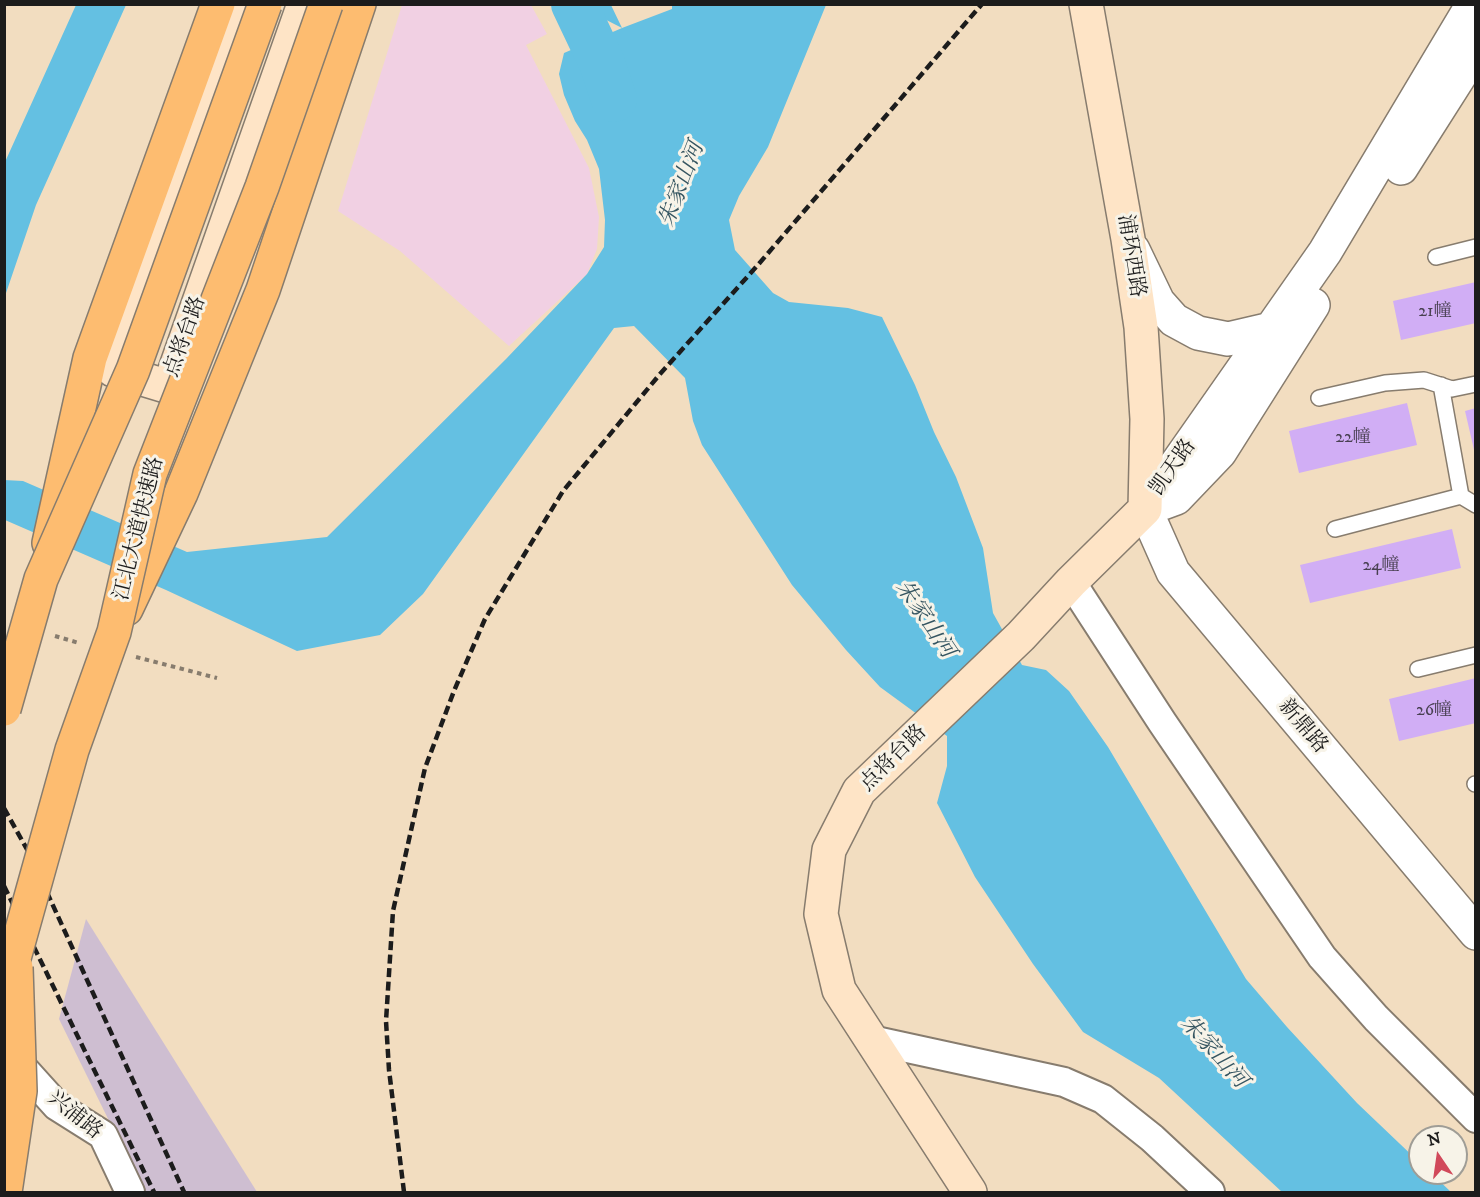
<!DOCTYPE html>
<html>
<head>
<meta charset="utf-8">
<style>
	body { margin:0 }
	#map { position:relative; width:1480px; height:1197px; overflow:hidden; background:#f2ddc0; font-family:"IM FELL DW Pica",serif }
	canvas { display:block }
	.frame { position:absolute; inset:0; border:6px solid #1c1c1c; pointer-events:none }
	.north { position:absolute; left:1408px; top:1125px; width:60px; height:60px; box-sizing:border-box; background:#f7f3e8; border:2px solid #9f9d96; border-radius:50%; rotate:347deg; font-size:16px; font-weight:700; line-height:24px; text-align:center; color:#1c1c1c }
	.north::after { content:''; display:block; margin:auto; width:21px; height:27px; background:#d1495b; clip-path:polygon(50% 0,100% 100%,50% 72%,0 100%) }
</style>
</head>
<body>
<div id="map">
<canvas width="1480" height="1197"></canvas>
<div class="frame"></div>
<div class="north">N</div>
</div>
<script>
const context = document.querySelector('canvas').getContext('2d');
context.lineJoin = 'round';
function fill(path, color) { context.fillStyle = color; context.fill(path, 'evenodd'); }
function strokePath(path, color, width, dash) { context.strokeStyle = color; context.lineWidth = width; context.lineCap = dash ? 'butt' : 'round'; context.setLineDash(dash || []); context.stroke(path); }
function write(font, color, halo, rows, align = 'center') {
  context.font = font + ' "IM FELL DW Pica","Noto Serif SC",serif'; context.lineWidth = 6; context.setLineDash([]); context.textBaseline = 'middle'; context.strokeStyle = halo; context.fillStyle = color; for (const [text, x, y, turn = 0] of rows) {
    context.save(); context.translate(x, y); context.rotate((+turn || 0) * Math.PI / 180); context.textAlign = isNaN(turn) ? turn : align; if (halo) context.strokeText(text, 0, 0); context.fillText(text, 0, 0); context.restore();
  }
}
fill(new Path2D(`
	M402,5H531L547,34L526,45L589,168L599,217L597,249L587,274L509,346L400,251L338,211Z`), '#f1d0e3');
fill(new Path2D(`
	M86,919L257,1192H144L59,1019Z`), '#cebed1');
fill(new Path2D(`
	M76,5H126L36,205L5,296V162Z
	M577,5H611L622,28L672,9V5H826L768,147L739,196L729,220L735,250L773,293L789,302L848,308L882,317L915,385L934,432L956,477L983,548L993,613L1022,665L1046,670L1069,691L1108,747L1246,979L1287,1027L1357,1103L1420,1163V1173H1431L1451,1192H1282L1159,1078L1083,1032L1033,964L975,877L937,803L947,766V736L880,687L846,650L792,585L702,445L693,421L685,378L634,326L614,328L423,594L380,635L297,651L166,590L5,520L4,480L23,481L187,552L327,537L506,359L587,274L604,247L605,220L599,169L587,140L575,121L564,95L559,74L564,53L622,28Z`), '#64c0e2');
strokePath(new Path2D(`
	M574,4L602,63L614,99`), '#64c0e2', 46);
fill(new Path2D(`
	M1476,282V323L1401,340L1393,301Z
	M1407,403L1417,445L1299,473L1289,431Z
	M1476,408V454H1475L1465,411Z
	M1452,529L1461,568L1310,603L1300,565Z
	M1476,678V723L1399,741L1389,699Z`), '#d1aef5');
const service = new Path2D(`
	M1436,257L1476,247
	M1441,385L1461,496
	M1319,398L1385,383L1424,380L1452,389L1476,384
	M1335,529L1461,496L1476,505
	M1418,669L1476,655
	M1475,784H1476`);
const minor = new Path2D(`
	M1071,582L1162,722L1322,957L1376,1018L1476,1118
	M871,1040L1064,1082L1103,1099L1152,1138L1210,1192
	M11,1055L57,1106L103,1135L130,1192`);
const tertiary = new Path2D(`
	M1401,168L1476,50
	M1133,250L1158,302L1174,320L1198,333L1228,339L1271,329
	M1157,505L1176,498L1220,452L1313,305
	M1145,509L1325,252L1473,4
	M1145,509L1173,572L1476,933`);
const secondary = new Path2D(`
	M241,4L113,370L169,387L304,4
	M970,1192L839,990L821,914L829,850L859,791L1021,636L1071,582L1145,509L1147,419L1141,327L1128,239L1086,4`);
const trunk = new Path2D(`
	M49,543L90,358L218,4
	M126,609L181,493L263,290L359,4`);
strokePath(service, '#877c6e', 18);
strokePath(minor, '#877c6e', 32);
strokePath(tertiary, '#877c6e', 36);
strokePath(secondary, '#877c6e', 36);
strokePath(trunk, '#877c6e', 36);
strokePath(new Path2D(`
	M55,636L79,643
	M136,657L217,678`), '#877c6e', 4, [4.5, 4.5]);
strokePath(service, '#fff', 15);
strokePath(minor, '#fff', 28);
strokePath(tertiary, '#fff', 33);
strokePath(secondary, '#fee4c6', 33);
strokePath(trunk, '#fdbc70', 33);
strokePath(new Path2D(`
	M4,808L29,853L184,1192
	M4,886L154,1192
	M404,1192L389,1070L386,1021L393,911L425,768L454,691L485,619L563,491L660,374L757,266L982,4`), '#1c1c1c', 4.5, [9, 4.5]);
const trunkBridge = new Path2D(`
	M4,709L41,579L133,370L265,4
	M4,994L72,750L114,632L150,474L262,187L326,4
	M5,1192L20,1091L16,967`);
strokePath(trunkBridge, '#877c6e', 36, []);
strokePath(trunkBridge, '#fdbc70', 33);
write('18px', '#494052', null, [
	["21幢",1435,312],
	["22幢",1353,438],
	["24幢",1381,566],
	["26幢",1434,711]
]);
write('21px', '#1c1c1c', '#f7f3e8', [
	["浦环西路",1130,256,81],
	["点将台路",186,337,-70],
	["凯天路",1174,468,-55],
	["江北大道快速路",140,529,-76],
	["新鼎路",1302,727,50],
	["点将台路",894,759,-45],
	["兴浦路",74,1116,39]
]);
write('italic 22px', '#355561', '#f7f3e8', [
	["朱家山河",683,185,-69],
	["朱家山河",924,620,56],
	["朱家山河",1213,1053,48]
]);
</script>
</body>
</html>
